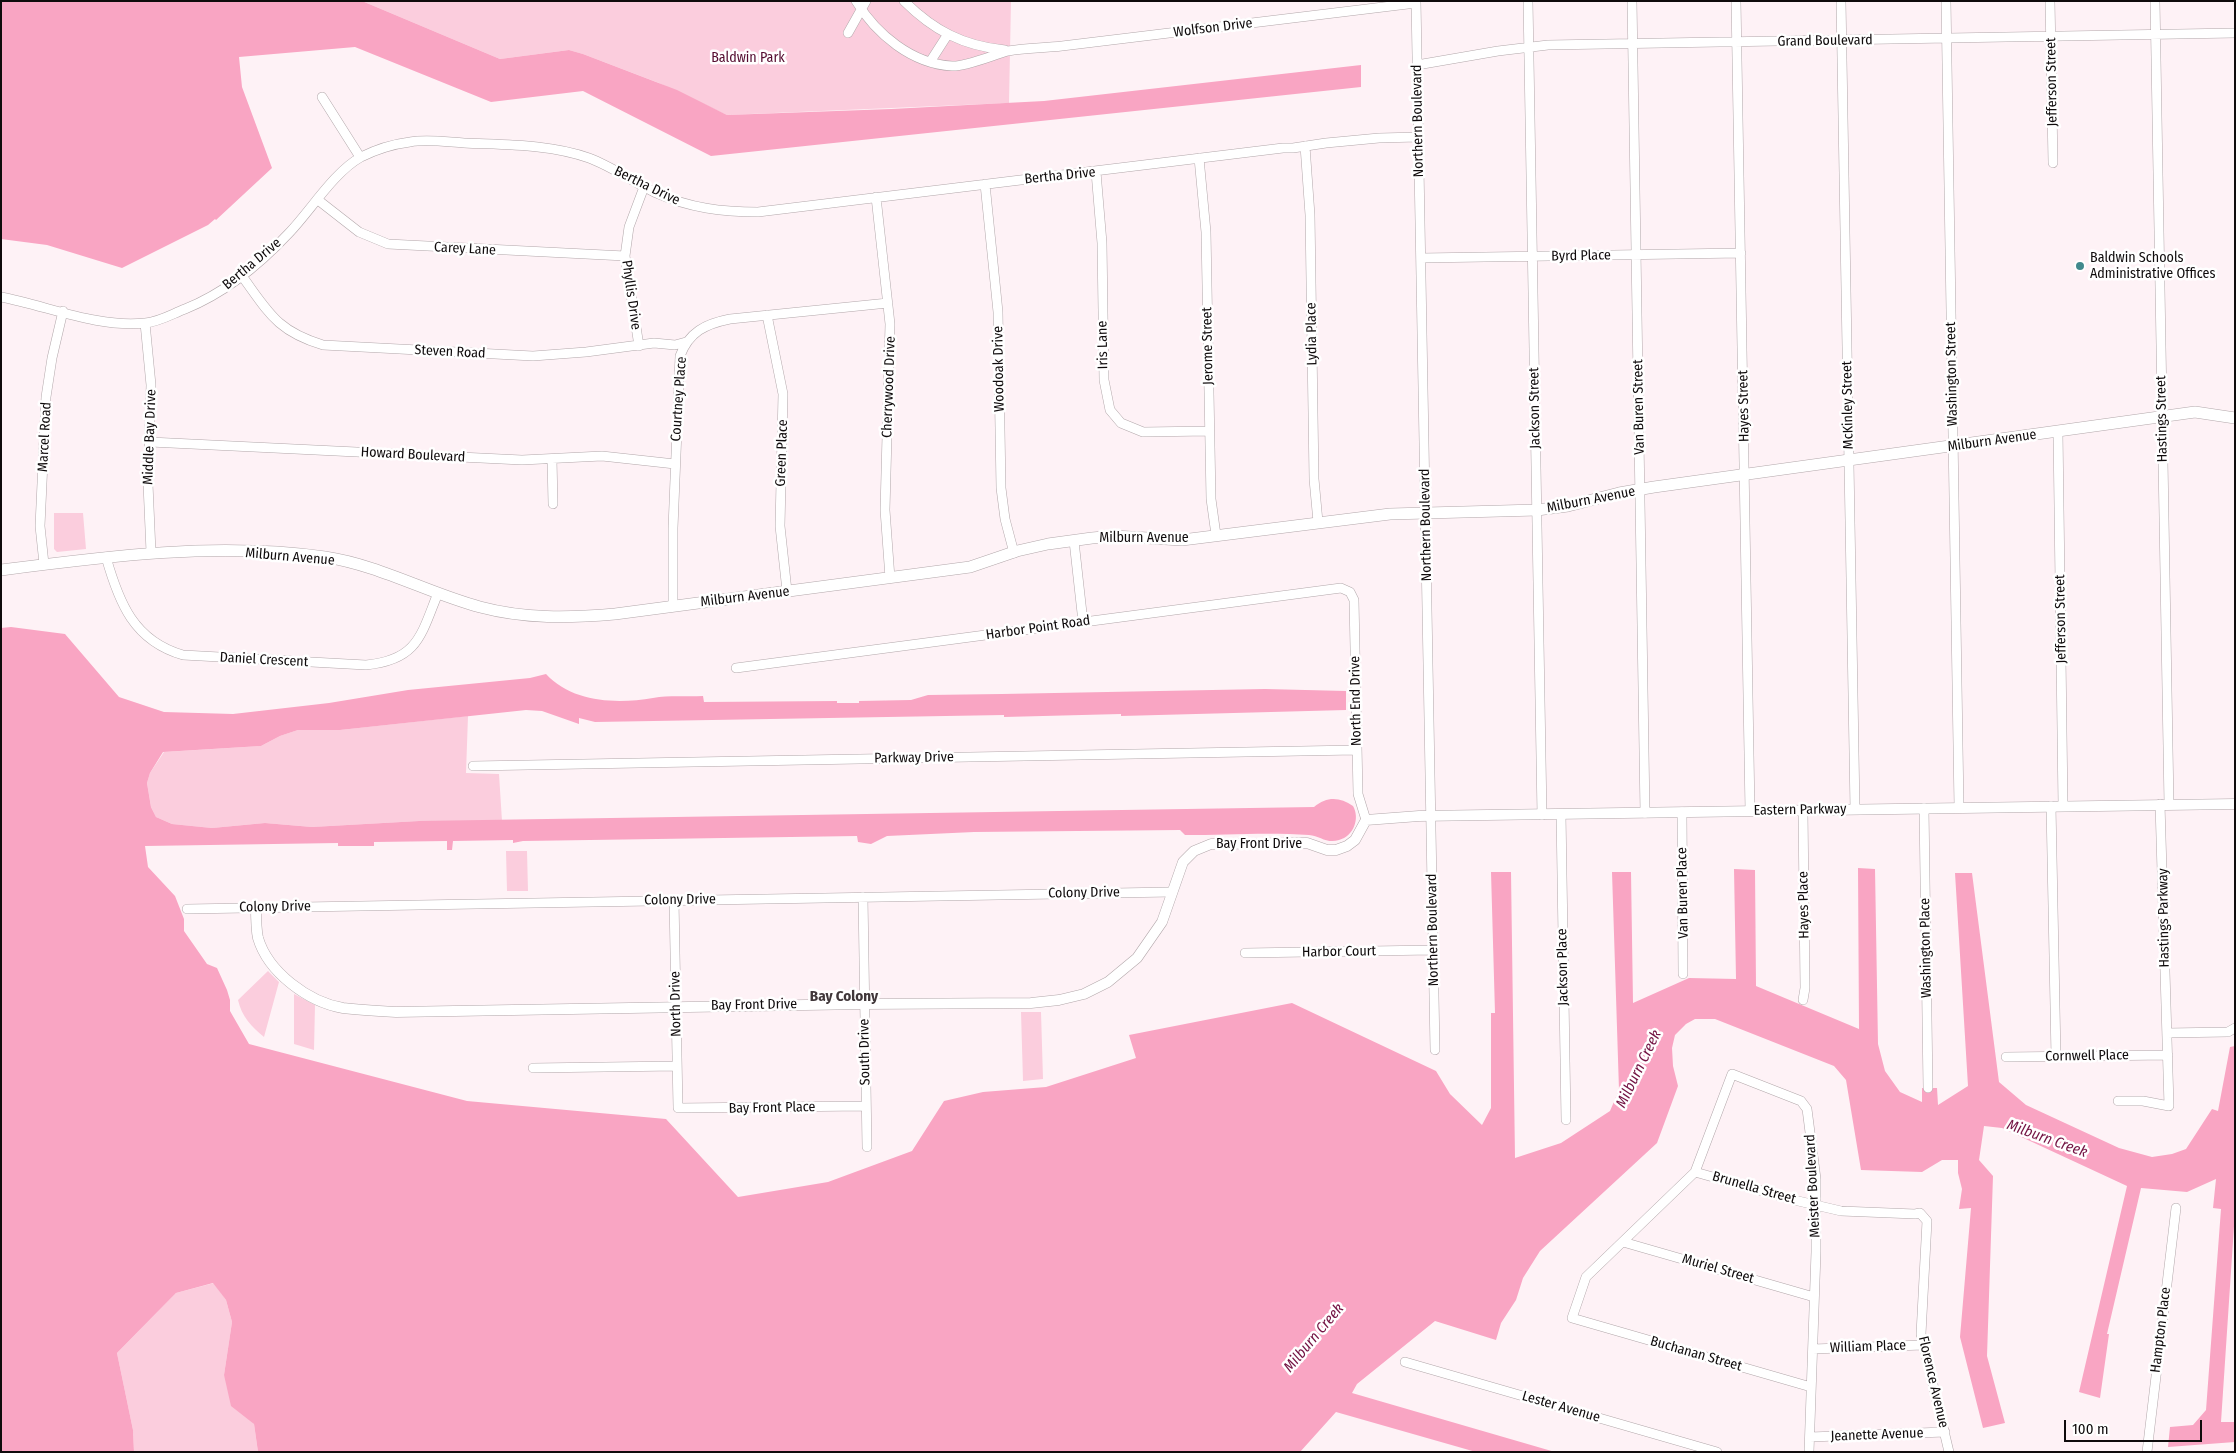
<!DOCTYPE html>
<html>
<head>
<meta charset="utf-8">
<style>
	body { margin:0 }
	#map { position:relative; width:2236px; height:1453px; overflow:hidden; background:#fef2f6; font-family:"Fira Sans Condensed",sans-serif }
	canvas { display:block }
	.frame { position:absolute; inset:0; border:2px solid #0f0b0c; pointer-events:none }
	.scale { position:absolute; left:2064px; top:1420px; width:138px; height:22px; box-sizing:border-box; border:2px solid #0f0b0c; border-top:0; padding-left:6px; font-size:15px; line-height:18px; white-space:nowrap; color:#0f0b0c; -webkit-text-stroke:4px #fff; paint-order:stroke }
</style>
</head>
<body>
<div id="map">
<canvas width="2236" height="1453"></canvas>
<div class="frame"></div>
<div class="scale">100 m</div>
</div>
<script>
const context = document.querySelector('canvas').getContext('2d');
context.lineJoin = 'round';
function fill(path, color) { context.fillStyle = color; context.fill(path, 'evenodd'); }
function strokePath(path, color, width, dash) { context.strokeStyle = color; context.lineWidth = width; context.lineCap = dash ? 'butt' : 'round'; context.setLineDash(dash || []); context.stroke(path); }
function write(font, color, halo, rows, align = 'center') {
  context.font = font + ' "Fira Sans Condensed",sans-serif'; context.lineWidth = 5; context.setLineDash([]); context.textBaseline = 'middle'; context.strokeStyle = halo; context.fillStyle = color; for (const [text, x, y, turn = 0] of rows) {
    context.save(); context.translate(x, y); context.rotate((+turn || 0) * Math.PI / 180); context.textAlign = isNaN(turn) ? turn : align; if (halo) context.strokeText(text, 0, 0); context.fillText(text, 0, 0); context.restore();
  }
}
fill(new Path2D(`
	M362,1H1011L1009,103L727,115L659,83L583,54L569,50L500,59Z
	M54,513H83L86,549L57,552L54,549Z
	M468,716L466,773L499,774L502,821H419L312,827L265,823L212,828L172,824L156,817L151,807L147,783L150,773L164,752L261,746L280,736L298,730H340Z
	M506,851H527L528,891H507Z
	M268,971L279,982L264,1037C251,1026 242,1017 238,1000Z
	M294,994L315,1005L314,1050L294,1044Z
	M1021,1012H1041L1043,1079L1023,1081Z
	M214,1283L226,1300L232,1322L224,1375L254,1424L258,1452H134L133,1430L117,1353L176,1293Z`), '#fbcddd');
fill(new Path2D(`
	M1,1H362L500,59L569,50L583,54L677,90L727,115L891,109L1044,101L1361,65V87L711,156L583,91L491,102L355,47L239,57L242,87L272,168L216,220L215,219L208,225L122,268L47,245L1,239Z
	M11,627L65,634L119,697L164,712L233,714L329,703L408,690L530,678L546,674C573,703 617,704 653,698C669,695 687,697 703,696L704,702L837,701V703H859V701L911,700L928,695L1002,694L1265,689L1346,691V710L1121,716V714L1004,717V715L595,722L579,718V724L542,711L526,710L340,730H298L280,736L261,746L163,752L150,773L147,783L151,807L156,817L172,824L212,828L265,823L312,827L419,821L1314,807C1327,796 1340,797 1353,806C1360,818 1354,836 1339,840C1327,844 1320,836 1309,835C1270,832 1224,835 1185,835L1180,830L974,832L887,836L871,844L858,842L857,836L523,841L513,843V840L453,841L452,850H447V841L374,842V846H338V843L145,846L148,867L175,896L184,919V931L207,964L217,968L227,990L230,1000V1011L249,1044L467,1101L666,1119L738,1197L828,1182L912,1151L944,1101L983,1092L1046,1087L1136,1058L1129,1035L1292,1003L1436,1071L1450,1094L1482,1125L1491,1108V1013H1495L1491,872H1511L1515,1158L1561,1143L1610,1111L1619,1090L1612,872H1631L1633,1003L1689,978L1736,979L1734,869L1755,870L1756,986L1859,1029L1858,868L1875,869L1878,1044L1885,1071L1900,1092L1922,1102V1088H1937L1938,1105L1968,1086L1955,873H1972L1999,1082L2026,1105L2119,1148L2152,1157L2172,1154L2186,1149L2212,1109L2218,1111L2230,1047L2235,1046V1211L2221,1422H2235V1442L2168,1447L2170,1427L2193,1425L2206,1410L2221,1209L2213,1208L2216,1179L2187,1192L2141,1188L2107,1334H2109L2100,1398L2079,1392L2127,1186L2002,1128L1984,1126L1979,1160L1993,1176L1987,1356L2005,1423L1983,1428L1960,1337L1971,1208L1959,1209L1962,1189L1958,1173V1160H1942L1922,1172L1861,1170L1846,1080L1834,1066L1715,1019H1695L1686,1024L1675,1035L1672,1048L1673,1066L1678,1086L1657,1143L1540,1251L1523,1278L1516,1300L1501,1323L1496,1340L1435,1321L1357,1384L1352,1393L1555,1452H1476L1336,1412L1300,1452H258L254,1424L231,1406L224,1375L232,1322L226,1300L213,1283L176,1293L117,1353L133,1430L134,1452H1V628Z`), '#f9a5c3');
const minor = new Path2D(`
	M856,1C876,34 912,64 952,66C965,67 993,55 1008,51C1025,48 1044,48 1062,46L1416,3
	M904,1C933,30 963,46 1005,50
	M1416,1L1435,1050
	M1528,1L1542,815
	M1632,1L1645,813
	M1736,1L1750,811
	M1841,1L1855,809
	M1946,1L1959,807
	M2050,1L2053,163
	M2155,1L2169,804
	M848,33L866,1
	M930,62L948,34
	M1417,65L1498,51L1548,45L2235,33
	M322,97L360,157
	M1305,146L1310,215L1314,479L1318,522
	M1199,158L1206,232L1211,499L1216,535
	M1096,172L1102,243L1104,380L1110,410L1121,423L1143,432L1209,431
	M985,184L998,312L1001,488L1005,519L1014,553
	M876,197L890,324L885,510L890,578
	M318,200L359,232L388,244L625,256
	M1421,258L1741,253
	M242,276C269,313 277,331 323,345L533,356L586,352L654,343L675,345L686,342
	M1,297C48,306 97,328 145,323C159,322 172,314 185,309C225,293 260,264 289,233C311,210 334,172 361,157C375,150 394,144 410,142C427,139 447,142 464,143C506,145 549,144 589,158C613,167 633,182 656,193C690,208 722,212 758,212L1283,148H1293L1326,143L1379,138L1418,137
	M767,315L783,394L780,526L787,591
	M145,323L151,385L148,484L151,552
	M639,346L625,256L629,227L644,187
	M2058,432L2063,806
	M150,442L522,460L602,456L675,464
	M552,459L553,504
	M1074,541L1083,622
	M106,557C119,603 134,641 183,655L366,665C418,660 421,635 438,593
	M44,564L40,526L46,397L52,358L63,311
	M673,605V528L680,356C689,332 705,324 730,319L888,303
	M736,668L1341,588L1350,592L1354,600L1358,794L1366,820
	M473,766L1356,750
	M2051,806L2056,1057
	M1924,808L1928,1088
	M1803,810L1805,988L1803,1000
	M1682,812L1683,974
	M1561,814L1566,1120
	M863,897L867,1147
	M674,900L678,1108L866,1106
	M187,909L1172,892
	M1245,953L1433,950
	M2167,1033L2228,1032L2235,1028
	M2006,1057L2168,1055
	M533,1068L677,1066
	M2118,1101H2143L2169,1106L2160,804
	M1695,1172L1794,1200L1841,1211L1915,1214L1920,1213L1927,1221L1921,1334L1949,1452
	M1623,1242L1814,1297
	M1813,1349L1923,1345
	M1405,1362L1717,1452
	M1810,1437L1945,1432
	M1809,1452L1816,1252V1179L1807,1109L1801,1101L1732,1074L1695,1172L1586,1277L1572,1318L1811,1387
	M2147,1452L2176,1208`);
const tertiary = new Path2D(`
	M256,907C256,917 256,929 258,938C268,972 308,1002 343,1008C360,1010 378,1011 396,1012L864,1004L1031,1003L1059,1000L1084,994L1108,982L1137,958L1162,922L1183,862L1194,851L1211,844L1307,843L1327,850H1336L1347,846L1355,840L1366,820L1419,816L2235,804`);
const secondary = new Path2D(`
	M1,570C109,556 217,542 325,557C379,565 428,593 480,607C525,619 569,618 615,614L970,567L1017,551L1048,544L1092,538L1114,536L1182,540L1390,514L1537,510L1568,506L1619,493L1654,487L2195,412L2235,418`);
strokePath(minor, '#b2a7aa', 10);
strokePath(tertiary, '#b2a7aa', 11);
strokePath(secondary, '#b2a7aa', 12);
strokePath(minor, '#fff', 9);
strokePath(tertiary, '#fff', 10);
strokePath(secondary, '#fff', 11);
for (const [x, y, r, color] of [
	[2080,266,5,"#41898d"]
]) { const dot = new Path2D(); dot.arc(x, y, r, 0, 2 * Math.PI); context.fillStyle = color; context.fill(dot); strokePath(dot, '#fff', 2); }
write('14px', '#0f0b0c', '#fff', [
	["Wolfson Drive",1213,28,-7],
	["Grand Boulevard",1825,41,-1],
	["Jefferson Street",2052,82,-91],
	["Northern Boulevard",1418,121,-91],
	["Bertha Drive",1060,176,-6],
	["Bertha Drive",647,186,26],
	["Carey Lane",465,249,3],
	["Byrd Place",1581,256,-1],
	["Bertha Drive",252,264,-40],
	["Phyllis Drive",631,295,82],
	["Lydia Place",1312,334,-91],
	["Iris Lane",1103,345,-91],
	["Jerome Street",1208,346,-91],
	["Steven Road",450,352,3],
	["Woodoak Drive",999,369,-91],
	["Washington Street",1952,374,-91],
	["Cherrywood Drive",889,387,-88],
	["Courtney Place",679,399,-86],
	["McKinley Street",1848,405,-91],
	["Hayes Street",1744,406,-91],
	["Van Buren Street",1639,407,-91],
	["Jackson Street",1535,408,-91],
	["Hastings Street",2162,419,-91],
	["Marcel Road",45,437,-87],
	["Middle Bay Drive",150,437,-88],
	["Milburn Avenue",1992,441,-8],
	["Green Place",782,453,-88],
	["Howard Boulevard",413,455,3],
	["Milburn Avenue",1591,500,-11],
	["Northern Boulevard",1426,525,-91],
	["Milburn Avenue",1144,538],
	["Milburn Avenue",290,557,5],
	["Milburn Avenue",745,597,-7],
	["Jefferson Street",2061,619,-91],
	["Harbor Point Road",1038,628,-8],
	["Daniel Crescent",264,660,3],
	["North End Drive",1356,701,-91],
	["Parkway Drive",914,758,-1],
	["Eastern Parkway",1800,810,-1],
	["Bay Front Drive",1259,844],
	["Colony Drive",1084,893,-1],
	["Van Buren Place",1683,893,-91],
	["Colony Drive",680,900,-1],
	["Hayes Place",1804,905,-91],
	["Colony Drive",275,907,-1],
	["Hastings Parkway",2164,918,-91],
	["Northern Boulevard",1433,930,-91],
	["Washington Place",1926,948,-91],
	["Harbor Court",1339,952,-1],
	["Jackson Place",1563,967,-91],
	["North Drive",676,1004,-91],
	["Bay Front Drive",754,1005,-1],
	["South Drive",865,1052,-91],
	["Cornwell Place",2087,1056,-1],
	["Bay Front Place",772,1108,-1],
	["Meister Boulevard",1813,1186,-93],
	["Brunella Street",1754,1188,16],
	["Muriel Street",1718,1269,16],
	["Hampton Place",2161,1330,-83],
	["William Place",1868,1347,-2],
	["Buchanan Street",1696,1354,16],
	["Florence Avenue",1933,1382,77],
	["Lester Avenue",1561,1407,16],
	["Jeanette Avenue",1877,1435,-2]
]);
write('14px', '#540b2f', '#fff', [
	["Baldwin Park",748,58]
]);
write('14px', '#0f0b0c', '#fff', [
	["Baldwin Schools",2090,258],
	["Administrative Offices",2090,274]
], 'left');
write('bold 15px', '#40373a', '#fff', [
	["Bay Colony",844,997]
]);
write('italic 15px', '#731343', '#fff', [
	["Milburn Creek",1639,1069,-64],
	["Milburn Creek",2047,1139,20],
	["Milburn Creek",1314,1338,-50]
]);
</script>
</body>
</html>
